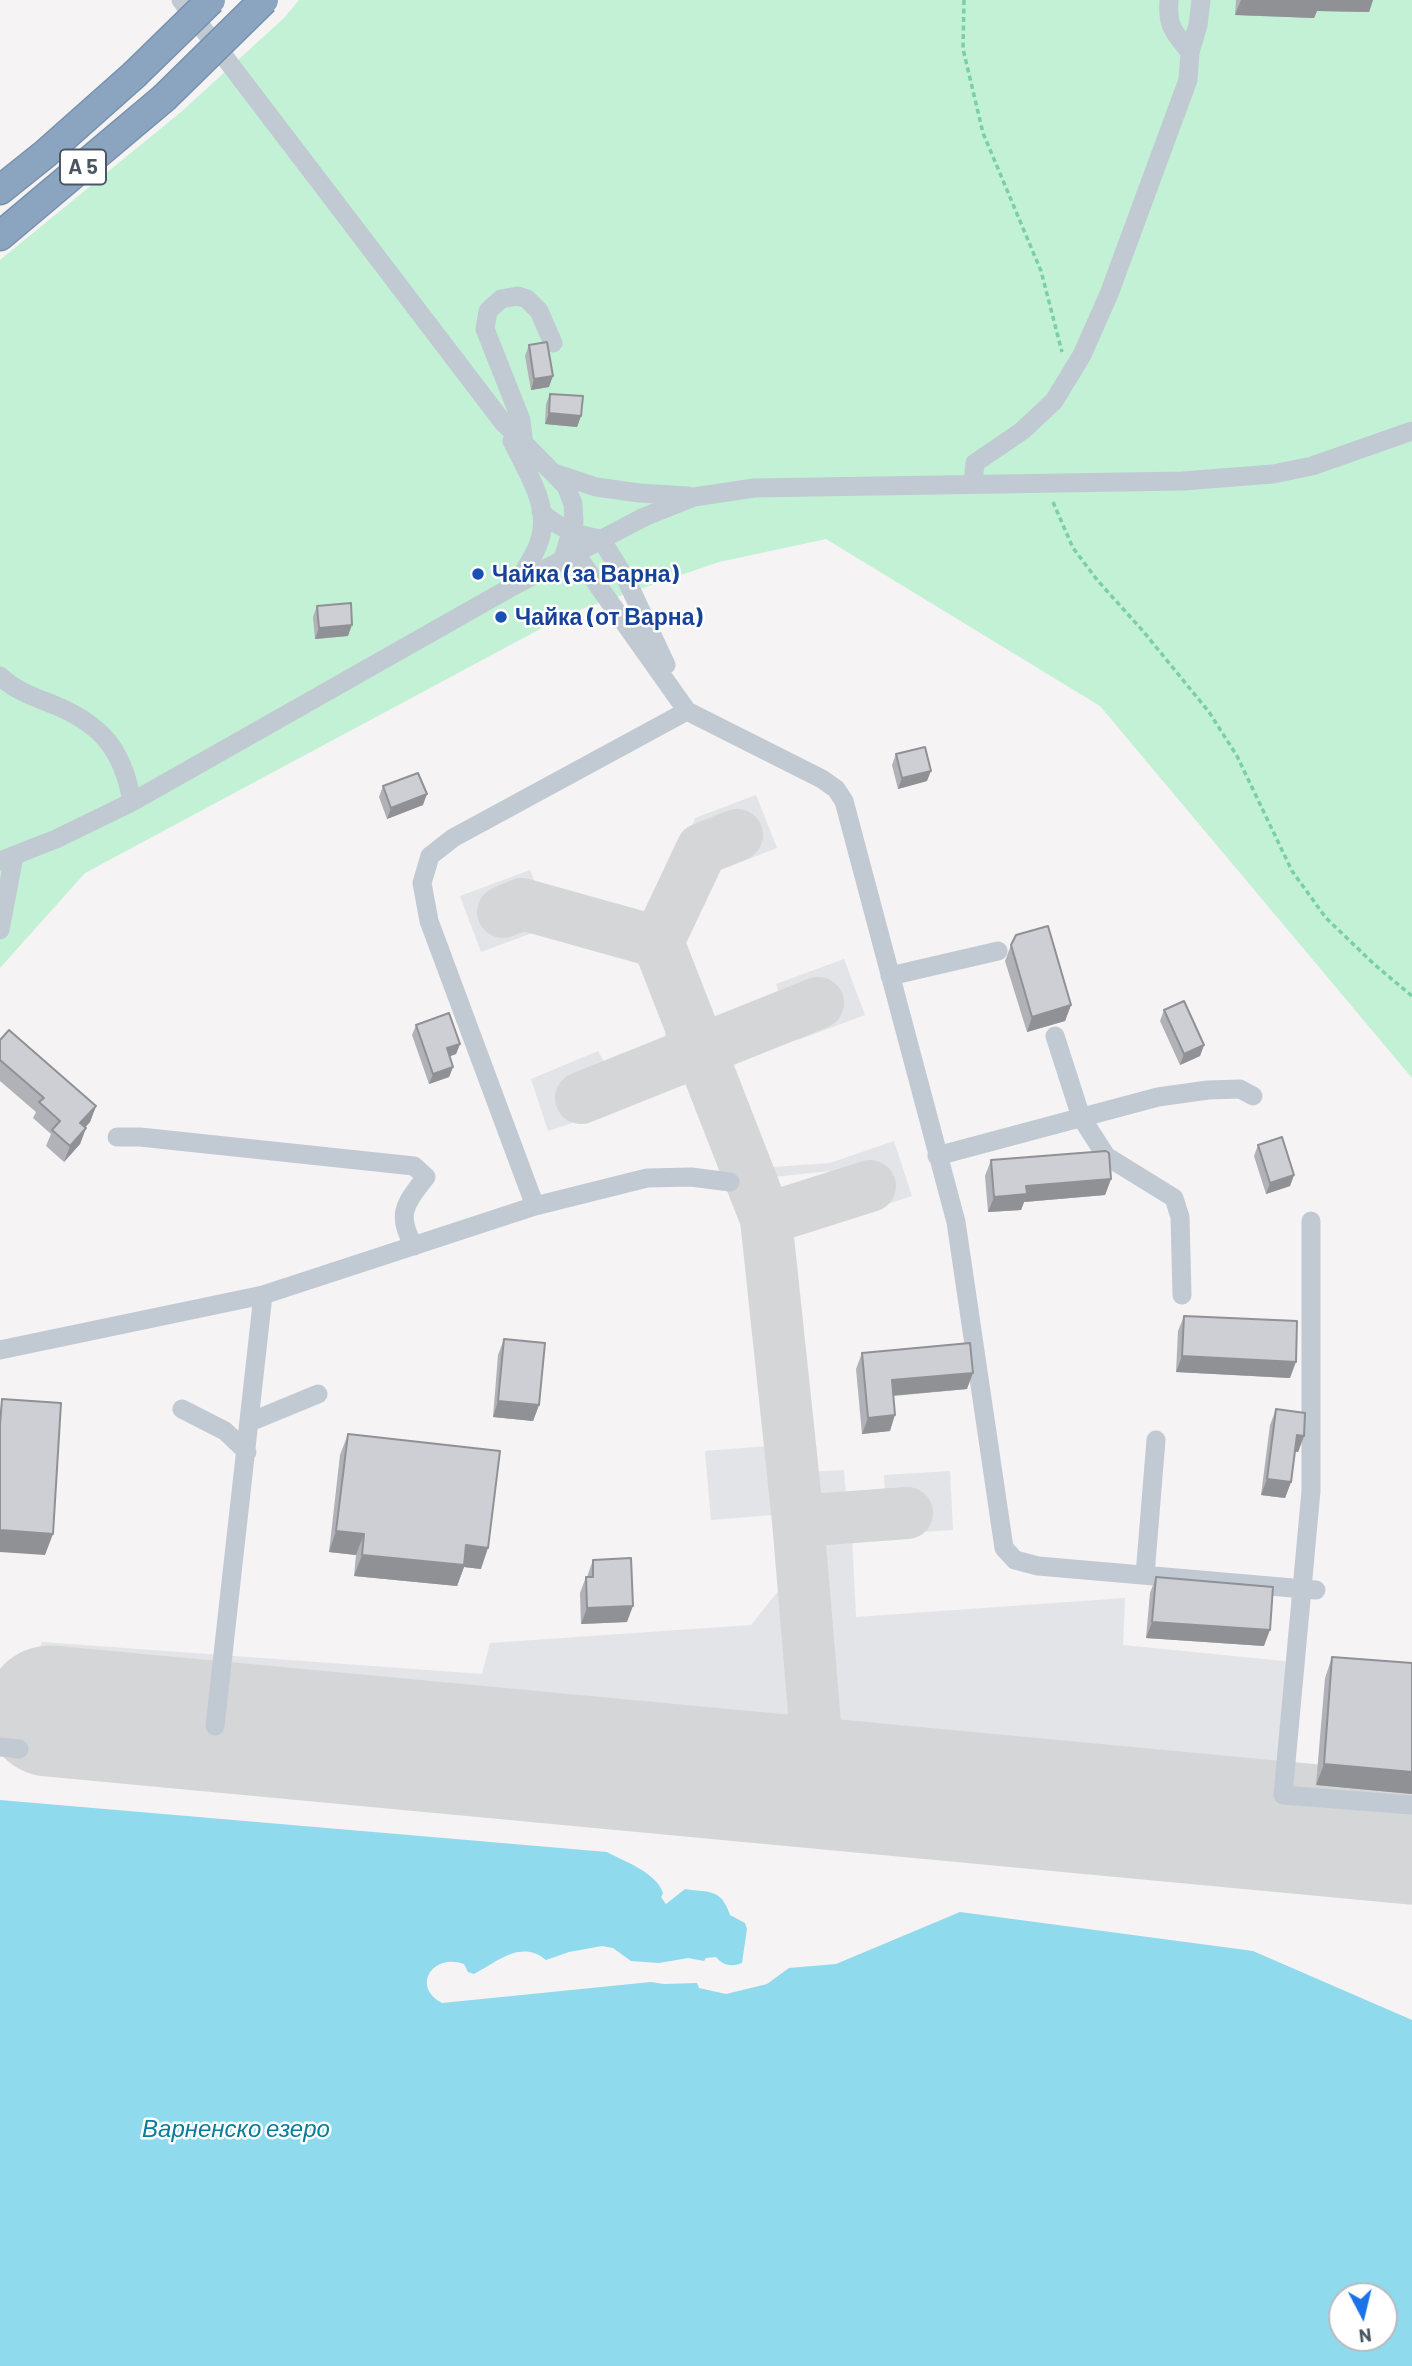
<!DOCTYPE html>
<html>
<head>
<meta charset="utf-8">
<style>
	body { margin:0 }
	#map { position:relative; width:1412px; height:2366px; overflow:hidden; background:#f5f3f3; font-family:Barlow,sans-serif }
	canvas { display:block }
	.north { position:absolute; left:1328px; top:2282px; width:70px; height:70px; box-sizing:border-box; background:#fff; border:2px solid #b7bbc0; border-radius:50%; rotate:173deg; font-size:19px; font-weight:700; line-height:28px; text-align:center; color:#4a5661 }
	.north::after { content:''; display:block; margin:auto; width:24px; height:32px; background:#1a73e8; clip-path:polygon(50% 0,100% 100%,50% 72%,0 100%) }
</style>
</head>
<body>
<div id="map">
<canvas width="1412" height="2366"></canvas>
<div class="north">N</div>
</div>
<script>
const context = document.querySelector('canvas').getContext('2d');
context.lineJoin = 'round';
function fill(path, color) { context.fillStyle = color; context.fill(path, 'evenodd'); }
function strokePath(path, color, width, dash) { context.strokeStyle = color; context.lineWidth = width; context.lineCap = dash ? 'butt' : 'round'; context.setLineDash(dash || []); context.stroke(path); }
function write(font, color, halo, rows, align = 'center') {
  context.font = font + ' Barlow,sans-serif'; context.lineWidth = 5; context.setLineDash([]); context.textBaseline = 'middle'; context.strokeStyle = halo; context.fillStyle = color; for (const [text, x, y, turn = 0] of rows) {
    context.save(); context.translate(x, y); context.rotate((+turn || 0) * Math.PI / 180); context.textAlign = isNaN(turn) ? turn : align; if (halo) context.strokeText(text, 0, 0); context.fillText(text, 0, 0); context.restore();
  }
}
fill(new Path2D(`
	M756,795L777,848L703,877L675,936L709,1014L722,1023L782,1001L776,984L844,959L865,1015L798,1040L790,1022L736,1044L726,1077L760,1168L830,1163L894,1141L912,1196L848,1217L844,1205L800,1220L784,1242L806,1472L844,1470L846,1494L885,1492L884,1475L950,1471L953,1530L852,1536L856,1617L1125,1598L1123,1645L1294,1662L1283,1795L1412,1805V1890L1309,1884L1262,1858L17,1768V1715L42,1642L482,1674L490,1643L751,1625L779,1590L773,1515L711,1520L705,1451L768,1446L749,1230L724,1168L697,1087L669,1073L621,1094L612,1110L548,1131L531,1079L598,1051L606,1065L663,1042L669,1020L640,951L560,925L551,926L481,952L460,896L530,870L536,885L632,922L662,911L695,818ZM830,1171L835,1180L788,1197L770,1189L764,1178Z`), '#e2e4e7');
fill(new Path2D(`
	M299,0H1412V1078L1100,706L826,539L719,562L570,613L85,873L0,968V260L181,112L284,18Z`), '#c3f1d5');
fill(new Path2D(`
	M0,1800L607,1852C625,1862 656,1872 663,1893L661,1897L666,1904L685,1889C710,1893 721,1888 730,1915L745,1923L747,1929L742,1963C731,1967 724,1966 716,1957L706,1958L704,1961L688,1958L659,1963L631,1961L613,1948L602,1946L569,1952L546,1960C521,1939 497,1962 474,1974L468,1972L464,1964C432,1953 411,1987 442,2003L651,1982L664,1984L697,1983L699,1988L726,1994L767,1984L789,1968L836,1964L960,1912L1253,1951L1412,2020V2366H0ZM1342,2296H1384V2338H1342Z`), '#90daee');
strokePath(new Path2D(`
	M737,835L702,849L658,942L766,1219L798,1521L820,1783
	M503,912L522,904L658,942
	M581,1098L818,1003
	M766,1219L870,1186
	M798,1521L907,1513`), '#d5d6d8', 52);
strokePath(new Path2D(`
	M50,1711L1412,1839`), '#d5d6d8', 131);
const highway = new Path2D(`
	M0,190L45,154L134,75
	M0,236L164,98`);
strokePath(highway, '#7690ad', 31);
strokePath(new Path2D(`
	M964,0L963,49L983,133L1041,271L1062,352
	M1053,502L1073,548L1098,581L1143,631L1209,712L1237,756L1292,871L1326,918L1375,965L1412,996`), '#7ad0a6', 3.5, [5, 3.5]);
strokePath(new Path2D(`
	M181,0L502,421L566,486L573,504L574,522L563,559
	M1190,52L1198,25L1201,0
	M512,441C525,468 549,504 541,535C537,553 525,569 516,584
	M524,445L521,420L485,329L488,311L501,299L518,296L527,299L539,311L553,343
	M554,473L596,487L639,493L689,496
	M973,483L975,463L1022,431L1054,401L1082,355L1109,294L1188,80L1190,52C1174,32 1167,27 1169,0
	M541,512C560,529 577,535 601,539L627,581L666,665
	M575,553L687,711L822,779L836,789L844,801L956,1222L1004,1548L1015,1560L1038,1566L1316,1590
	M0,676C14,690 34,697 52,704C102,724 123,750 132,802
	M0,861L56,839L132,802L515,585L644,517L694,497L754,488L1183,481L1273,474L1312,466L1412,431
	M0,930L14,856
	M890,976L998,951
	M1055,1036L1081,1117L1106,1156L1174,1198L1180,1217L1182,1295
	M117,1137H140L414,1166L426,1177C406,1203 395,1214 414,1246
	M937,1156L1158,1097L1208,1090L1240,1089L1253,1096
	M535,1206L647,1178L691,1177L730,1182
	M1311,1221V1491L1283,1795L1412,1805
	M0,1350L263,1295
	M182,1409L225,1431L247,1452
	M250,1422L318,1394
	M1145,1575L1156,1440
	M215,1726L263,1295L535,1206L429,921L422,883L430,856L453,838L687,711
	M0,1747L19,1749`), '#c1cad2', 19);
strokePath(highway, '#8ba5c1', 28);
const highwayBridge = new Path2D(`
	M134,75L211,0
	M164,98L264,0`);
strokePath(highwayBridge, '#7690ad', 31, []);
strokePath(highwayBridge, '#8ba5c1', 28);
fill(new Path2D(`
	M1236,0H1373L1369,12L1317,11L1314,18L1235,15Z
	M529,345L549,387L531,390L525,356Z
	M550,394L581,416L577,427L545,424L546,404Z
	M317,606L348,636L315,639L313,617Z
	M896,754L927,781L898,789L892,765Z
	M383,786L423,805L387,819L379,797Z
	M1011,945L1071,1005L1065,1021L1027,1032L1005,961Z
	M1164,1010L1204,1045L1200,1056L1180,1065L1160,1021Z
	M416,1025L460,1044L456,1054L450,1056L453,1067L449,1077L429,1084L412,1035Z
	M0,1040L96,1106L90,1122L85,1127L86,1128L80,1144L64,1162L46,1146L51,1134L33,1118L36,1112L0,1081Z
	M1258,1145L1294,1175L1290,1186L1266,1194L1254,1156Z
	M991,1160L1111,1179L1105,1195L1024,1202L1021,1210L988,1212L985,1176Z
	M1184,1316L1290,1378L1176,1372L1178,1331Z
	M504,1339L539,1405L533,1421L493,1417L498,1355Z
	M862,1353L967,1389L894,1396L890,1431L862,1434L856,1369Z
	M1276,1409L1304,1436L1298,1452L1295,1451L1291,1482L1285,1498L1261,1495L1270,1425Z
	M348,1434L481,1569L464,1567L457,1586L354,1576L356,1555L329,1552L340,1455Z
	M593,1560L627,1622L581,1624L580,1593L586,1577H587Z
	M1156,1577L1264,1646L1146,1638L1150,1593Z
	M1332,1657L1412,1663V1794L1316,1785L1325,1678Z`), '#b0b2b7');
fill(new Path2D(`
	M1241,0H1373L1369,12L1317,11L1314,18L1235,15Z
	M553,376L549,387L531,390L534,379Z
	M549,413L581,416L577,427L545,424Z
	M352,625L348,636L315,639L319,628Z
	M931,771L927,781L898,789L902,778Z
	M427,794L423,805L387,819L391,808Z
	M1071,1005L1065,1021L1027,1032L1032,1017Z
	M460,1044L456,1054L443,1059L447,1048Z
	M1204,1045L1200,1056L1180,1065L1184,1054Z
	M453,1067L449,1077L429,1084L433,1074Z
	M96,1106L90,1122L75,1139L80,1123Z
	M86,1128L80,1144L64,1162L70,1146Z
	M1294,1175L1290,1186L1266,1194L1270,1183Z
	M1111,1179L1105,1195L1024,1202L1021,1210L988,1212L994,1197L1026,1186Z
	M1182,1356L1296,1362L1290,1378L1176,1372Z
	M973,1373L967,1389L887,1396L892,1380Z
	M498,1401L539,1405L533,1421L493,1417Z
	M895,1415L890,1431L862,1434L868,1418Z
	M1297,1435L1304,1436L1298,1452L1291,1451Z
	M1267,1479L1291,1482L1285,1498L1261,1495Z
	M0,1530L53,1534L45,1555L0,1552Z
	M336,1531L364,1534L356,1555L329,1552Z
	M466,1545L488,1548L481,1569L464,1567L457,1586L354,1576L362,1555Z
	M633,1606L627,1622L581,1624L587,1608Z
	M1152,1622L1270,1630L1264,1646L1146,1638Z
	M1324,1764L1412,1772V1794L1316,1785Z`), '#909195');
const building = new Path2D(`
	M547,342L553,376L534,379L529,345Z
	M550,394L583,396L581,416L549,413Z
	M351,603L352,625L319,628L317,606Z
	M925,747L931,771L902,778L896,754Z
	M418,773L427,794L391,808L383,786Z
	M1048,926L1071,1005L1032,1017L1011,945L1016,935Z
	M1184,1001L1204,1045L1184,1054L1164,1010Z
	M449,1013L460,1044L447,1048L453,1067L433,1074L416,1025Z
	M9,1030L96,1106L80,1123L86,1128L70,1146L52,1130L60,1121L39,1102L44,1098L0,1060V1040Z
	M1282,1137L1294,1175L1270,1183L1258,1145Z
	M1106,1151L1109,1153L1111,1179L1026,1186L1027,1194L994,1197L991,1160Z
	M1184,1316L1297,1321L1296,1362L1182,1356Z
	M504,1339L545,1343L539,1405L498,1401Z
	M970,1343L973,1373L892,1380L895,1415L868,1418L862,1353Z
	M2,1399L61,1403L53,1534L0,1530V1424Z
	M1276,1409L1305,1413L1304,1436L1297,1435L1291,1482L1267,1479Z
	M348,1434L500,1451L488,1548L466,1545L464,1565L362,1555L364,1534L336,1531Z
	M631,1558L633,1606L587,1608L586,1577H593V1560Z
	M1156,1577L1273,1587L1270,1630L1152,1622Z
	M1332,1657L1412,1663V1772L1324,1764Z`);
fill(building, '#cdcfd5');
strokePath(building, '#909195', 2);
for (const [x, y, r, color] of [
	[478,574,7,"#1a4fb4"],
	[501,617,7,"#1a4fb4"]
]) { const dot = new Path2D(); dot.arc(x, y, r, 0, 2 * Math.PI); context.fillStyle = color; context.fill(dot); strokePath(dot, '#fff', 2.5); }
for (const [x, y, w] of [
	[83,167,46]
]) { const box = new Path2D(); box.roundRect(x - w / 2, y - 17.5, w, 35, 5); context.fillStyle = '#fff'; context.fill(box); strokePath(box, '#4a5661', 2); }
write('bold 21px', '#4a5661', null, [
	["A 5",83,167]
]);
write('bold 23px', '#164399', '#fff', [
	["Чайка (за Варна)",492,574],
	["Чайка (от Варна)",515,617]
], 'left');
write('italic 24px', '#0c7c9b', '#fff', [
	["Варненско езеро",236,2129]
]);
</script>
</body>
</html>
